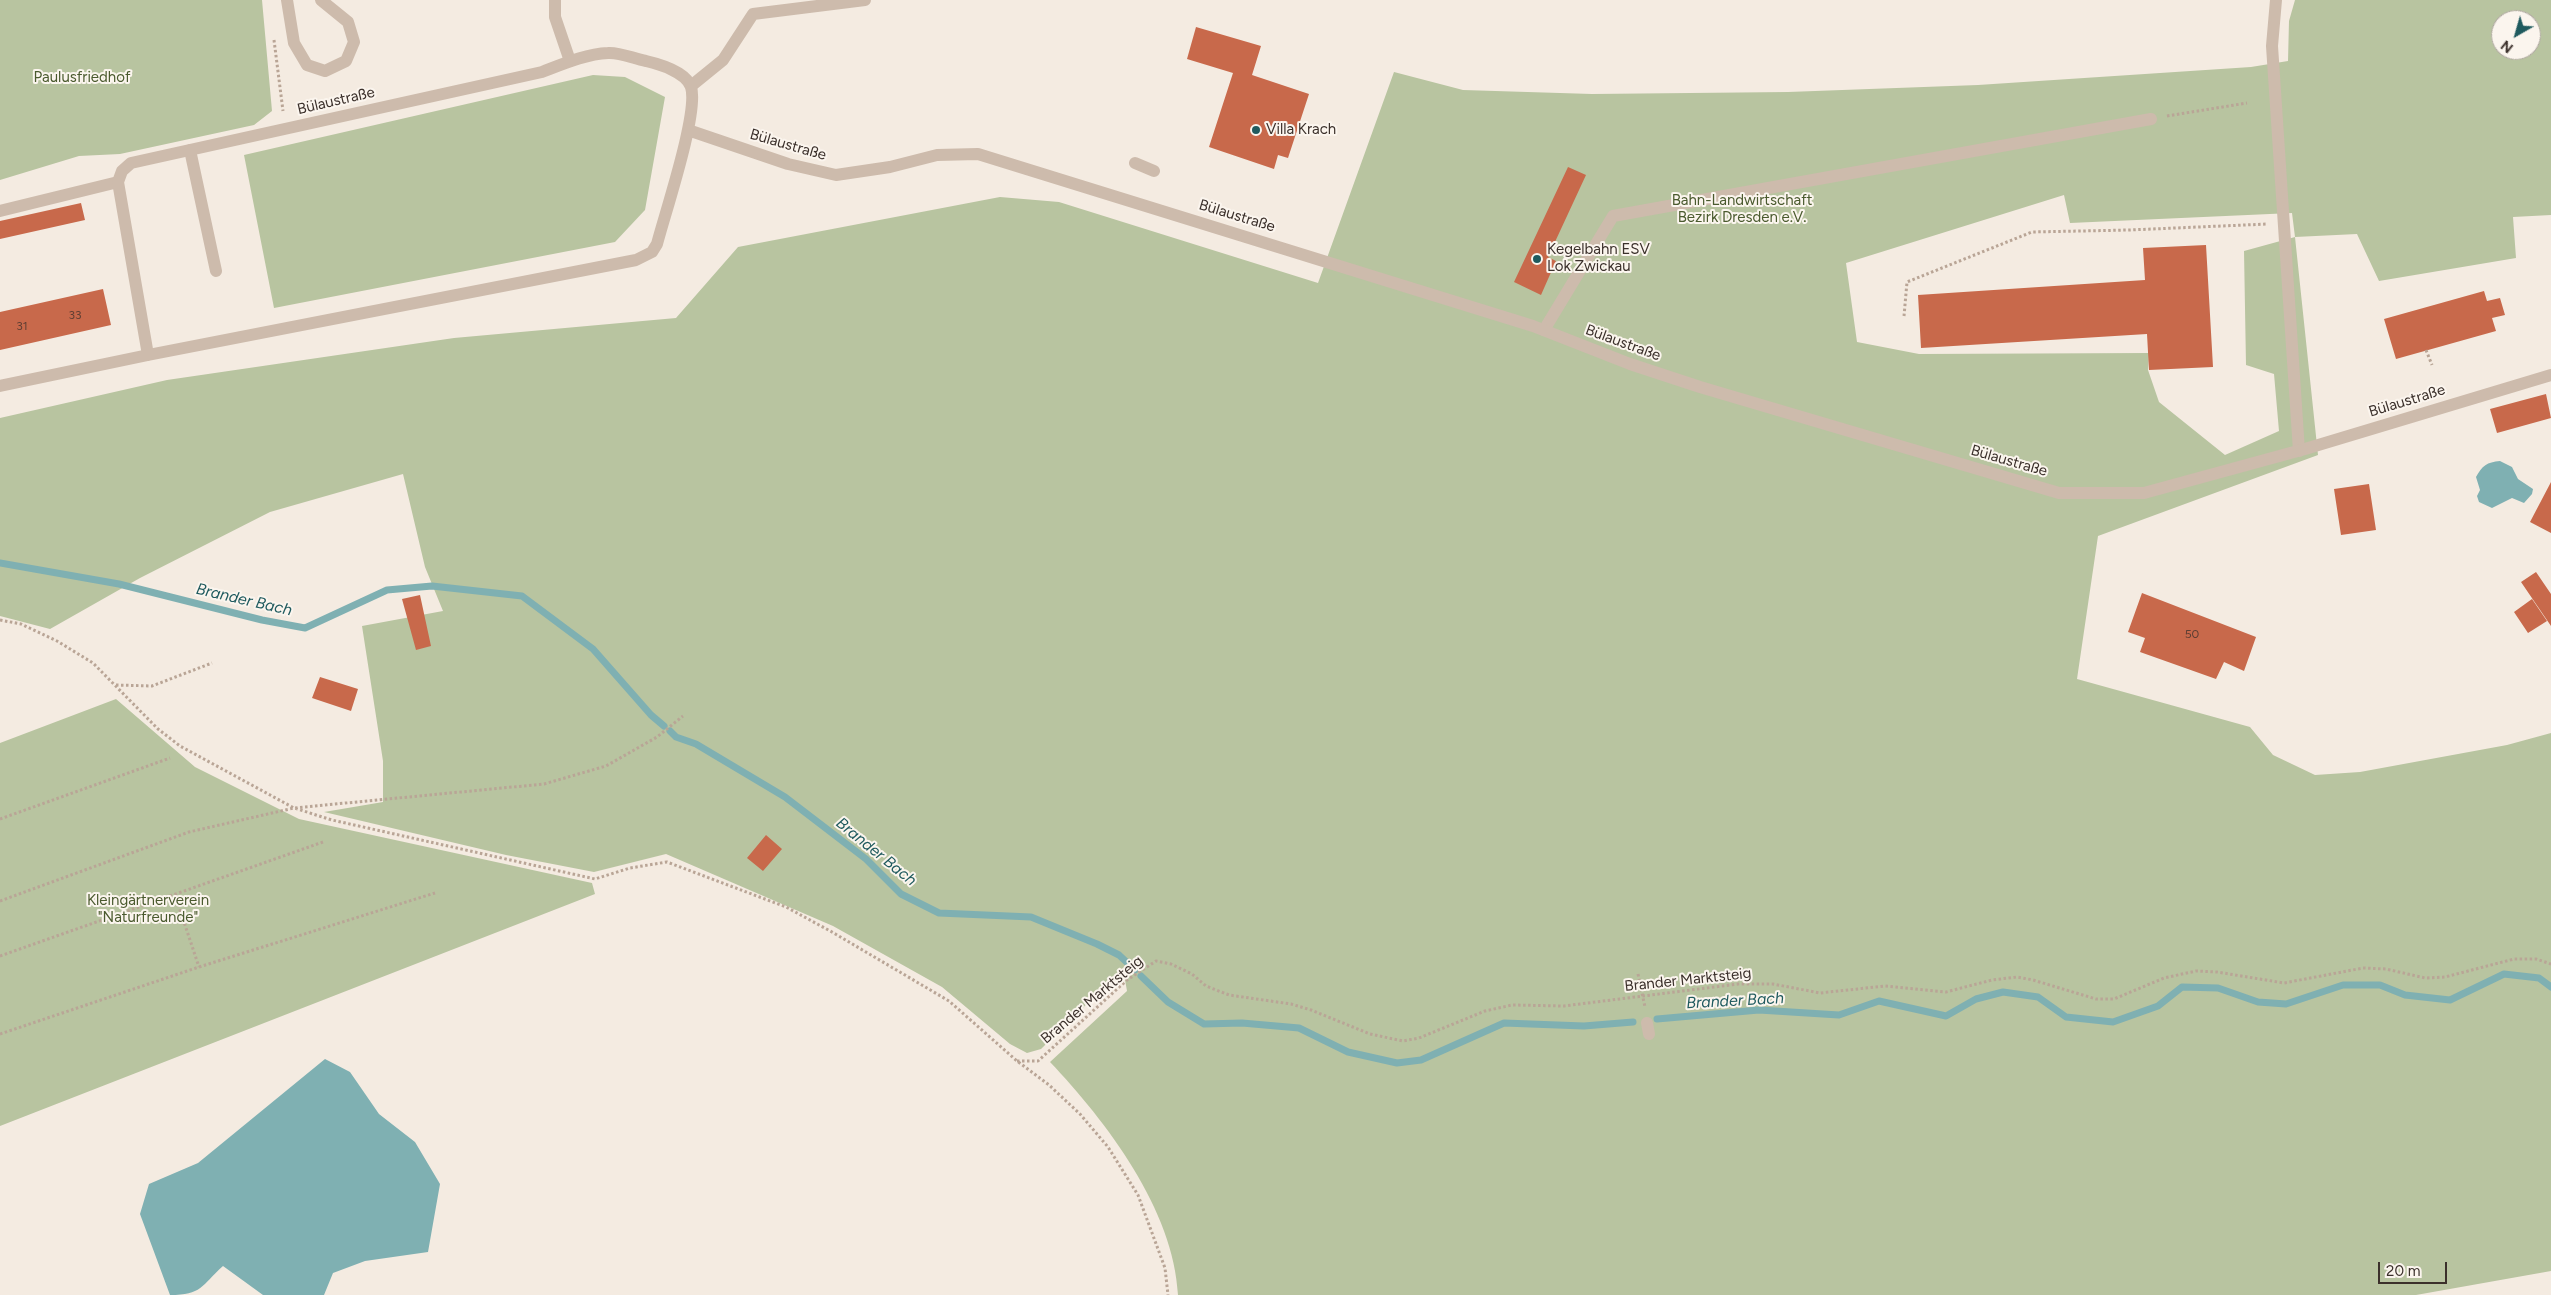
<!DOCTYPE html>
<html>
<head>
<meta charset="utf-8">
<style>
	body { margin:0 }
	#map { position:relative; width:2551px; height:1295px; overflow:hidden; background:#f4ebe1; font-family:Figtree,sans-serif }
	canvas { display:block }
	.north { position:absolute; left:2491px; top:10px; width:50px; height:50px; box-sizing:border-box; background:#fbf5ee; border:1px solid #aea6a0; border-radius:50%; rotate:218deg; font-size:14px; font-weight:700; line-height:20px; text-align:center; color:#3b302b }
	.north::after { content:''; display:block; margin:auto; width:18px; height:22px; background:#1f5a5e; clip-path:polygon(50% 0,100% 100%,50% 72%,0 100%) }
	.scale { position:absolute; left:2378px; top:1262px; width:69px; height:22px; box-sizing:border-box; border:2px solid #3b302b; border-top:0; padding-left:6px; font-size:15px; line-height:18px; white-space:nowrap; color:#3b302b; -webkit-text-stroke:4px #fbf5ee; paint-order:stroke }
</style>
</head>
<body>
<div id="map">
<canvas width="2551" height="1295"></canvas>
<div class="north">N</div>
<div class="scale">20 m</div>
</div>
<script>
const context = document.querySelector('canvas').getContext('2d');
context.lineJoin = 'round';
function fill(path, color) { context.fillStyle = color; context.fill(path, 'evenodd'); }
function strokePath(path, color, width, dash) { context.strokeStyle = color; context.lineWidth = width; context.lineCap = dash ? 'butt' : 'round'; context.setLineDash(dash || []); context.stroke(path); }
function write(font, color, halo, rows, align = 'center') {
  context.font = font + ' Figtree,sans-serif'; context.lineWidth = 4; context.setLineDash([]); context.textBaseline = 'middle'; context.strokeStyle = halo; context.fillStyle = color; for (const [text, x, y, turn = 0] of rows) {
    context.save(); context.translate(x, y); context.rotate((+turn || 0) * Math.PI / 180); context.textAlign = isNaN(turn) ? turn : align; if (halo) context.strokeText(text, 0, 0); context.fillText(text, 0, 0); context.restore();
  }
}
fill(new Path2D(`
	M0,0H262L272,111L254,125L120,154L79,156L0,180Z
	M2295,0H2551V215L2513,217L2516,258L2379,281L2357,234L2295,237L2318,455L2098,536L2077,679L2250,727L2273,755L2315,775L2360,772L2507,745L2551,733V1271L2416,1295H1178C1174,1210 1106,1121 1050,1062L1127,991L1124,974L1102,989L1041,1049L1027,1053L1010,1044L942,987L833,926L666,854L594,872L506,855L324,812L383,802V761L362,626L443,611L425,567L403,474L270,512L140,578L50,629L0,616V418L167,380L454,338L676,318L738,247L1000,197L1059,202L1318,283L1394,72L1463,90L1592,94L1788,92L1978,85L2251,67L2288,61L2289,21ZM2501,20H2531V50H2501ZM2064,195L2070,223L2292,213L2295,237L2244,251L2246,365L2274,374L2279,431L2225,455L2159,402L2148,370L2149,353L1919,354L1857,342L1846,263Z
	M593,75L625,77L665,97L645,210L615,242L274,308L244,155Z
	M116,699L195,767L299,819L592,883L595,894L0,1126V743Z`), '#b8c4a0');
fill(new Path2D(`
	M2500,461L2512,467L2518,479L2533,489L2532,494L2524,503L2512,498L2492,508L2479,502L2477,496L2480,490L2476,477C2482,466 2487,462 2500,461Z
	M325,1059L350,1072L379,1114L415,1142L440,1184L428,1252L365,1261L333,1273L324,1295H263L223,1266C201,1286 202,1295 170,1295L140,1214L149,1184L198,1163Z`), '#7fb0b2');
strokePath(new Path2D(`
	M0,563L119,584L262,620L305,628L387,590L432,586L522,596L593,649L651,715L664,726
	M670,731L676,737L696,744L785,797L866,859L901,894L939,913L1031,917L1097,944L1119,955L1135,970
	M1141,976L1168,1002L1204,1024L1242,1023L1299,1028L1348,1052L1397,1063L1421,1060L1504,1023L1584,1026L1633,1022
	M1657,1019L1759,1010L1839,1015L1879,1001L1946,1016L1976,999L2003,992L2038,997L2066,1017L2113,1022L2158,1006L2182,987L2218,988L2258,1002L2286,1004L2343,985H2380L2405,995L2450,1000L2504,974L2539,978L2551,987`), '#7fb0b2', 7);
fill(new Path2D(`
	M1196,27L1261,46L1252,75L1309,94L1288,158L1278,155L1274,169L1209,147L1233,73L1187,59Z
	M1568,167L1586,175L1548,257L1556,261L1541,295L1514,282Z
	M81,203L85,220L0,239V221Z
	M2206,245L2213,367L2149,370L2147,334L1921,348L1918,295L2145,280L2143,248Z
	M103,289L111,325L0,350V312Z
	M2484,291L2487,301L2500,298L2505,315L2492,318L2496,331L2396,359L2384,319Z
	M2546,394L2551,418L2497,433L2490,409Z
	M2551,482V533L2530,522Z
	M2369,484L2376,530L2341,535L2334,489Z
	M2536,572L2551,594V626L2521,582Z
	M2142,593L2256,637L2244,671L2224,662L2216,679L2140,652L2145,638L2128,632Z
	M420,595L431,646L416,650L402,599Z
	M2532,599L2547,621L2528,633L2514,612Z
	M320,677L358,689L351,711L312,698Z
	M766,835L782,849L763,871L747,858Z`), '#c8694b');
strokePath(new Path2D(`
	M274,40L283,111
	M2167,116L2247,103
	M1904,316L1907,282L2032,232L2129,230L2268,224
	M2426,350L2432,365
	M0,620L21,624L57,641L93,663L158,729L180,746L294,808L332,820L595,879L630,868L667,862L786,907L832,932L949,1001L1017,1061L1049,1085L1080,1114L1108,1147L1138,1195L1165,1268L1168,1295
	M116,685L152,686L212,663
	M0,819L170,758
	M175,895L199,967
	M0,901L189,832L294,808L544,784L606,766L657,737L683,716
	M0,956L323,842
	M1638,974L1645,1007
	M0,1034L199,967L435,893
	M1017,1061H1038L1127,980L1156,961L1171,964L1192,974L1206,986L1229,995L1291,1004L1311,1010L1370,1034L1403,1041L1419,1038L1485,1011L1512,1005L1564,1006L1738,984H1773L1820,993L1885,986L1946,992L1992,980L2017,977L2033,980L2096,999H2114L2164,978L2196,971L2217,972L2284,983L2363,968L2386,969L2425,978L2445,977L2514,959H2536L2551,964`), '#b9a596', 3, [2.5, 2.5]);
strokePath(new Path2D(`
	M287,0L294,43L307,65L325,71L346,61L354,42L348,22L321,0
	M555,0V17L570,61
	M2276,0L2272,46L2299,451
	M691,86L723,60L753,14L865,0
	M190,150L216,271
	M1135,163L1154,171
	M0,211L118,182
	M1544,330L1613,216L2151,119
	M1647,1023L1649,1034`), '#cdbbac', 12);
strokePath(new Path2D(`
	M688,130L788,164L836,175L890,167L937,155L978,154L1533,326L1630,364L1700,387L2059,493H2144L2305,449L2551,375
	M0,386L148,355L636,260L652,252L657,244C665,213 699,112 691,87C686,72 659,64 646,61C634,59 620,52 608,53C586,54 563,64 542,72L131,163L122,171L118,182L148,355`), '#cdbbac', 12);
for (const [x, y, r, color] of [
	[1256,130,5,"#1f5a5e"],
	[1537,259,5,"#1f5a5e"]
]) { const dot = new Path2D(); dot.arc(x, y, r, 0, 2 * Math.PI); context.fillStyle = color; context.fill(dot); strokePath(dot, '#fbf5ee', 2); }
write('12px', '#5e3e33', null, [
	["33",75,315],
	["31",22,326],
	["50",2192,634]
]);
write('15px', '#4a5a2e', '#fbf5ee', [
	["Paulusfriedhof",82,78],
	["Bahn-Landwirtschaft",1742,201],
	["Bezirk Dresden e.V.",1742,218],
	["Kleingärtnerverein",148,901],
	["\"Naturfreunde\"",148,918]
]);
write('15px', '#3b302b', '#fbf5ee', [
	["Bülaustraße",336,101,-13],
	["Bülaustraße",788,145,16],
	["Bülaustraße",1237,216,17],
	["Bülaustraße",1623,343,20],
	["Bülaustraße",2407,401,-17],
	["Bülaustraße",2009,461,16],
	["Brander Marktsteig",1688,980,-6],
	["Brander Marktsteig",1092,1000,-40]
]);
write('15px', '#3b302b', '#fbf5ee', [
	["Villa Krach",1266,130],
	["Kegelbahn ESV",1547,250],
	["Lok Zwickau",1547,267]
], 'left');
write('italic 16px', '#1f5a5e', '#fbf5ee', [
	["Brander Bach",244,600,13],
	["Brander Bach",876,852,39],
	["Brander Bach",1735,1001,-3]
]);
</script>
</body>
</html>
